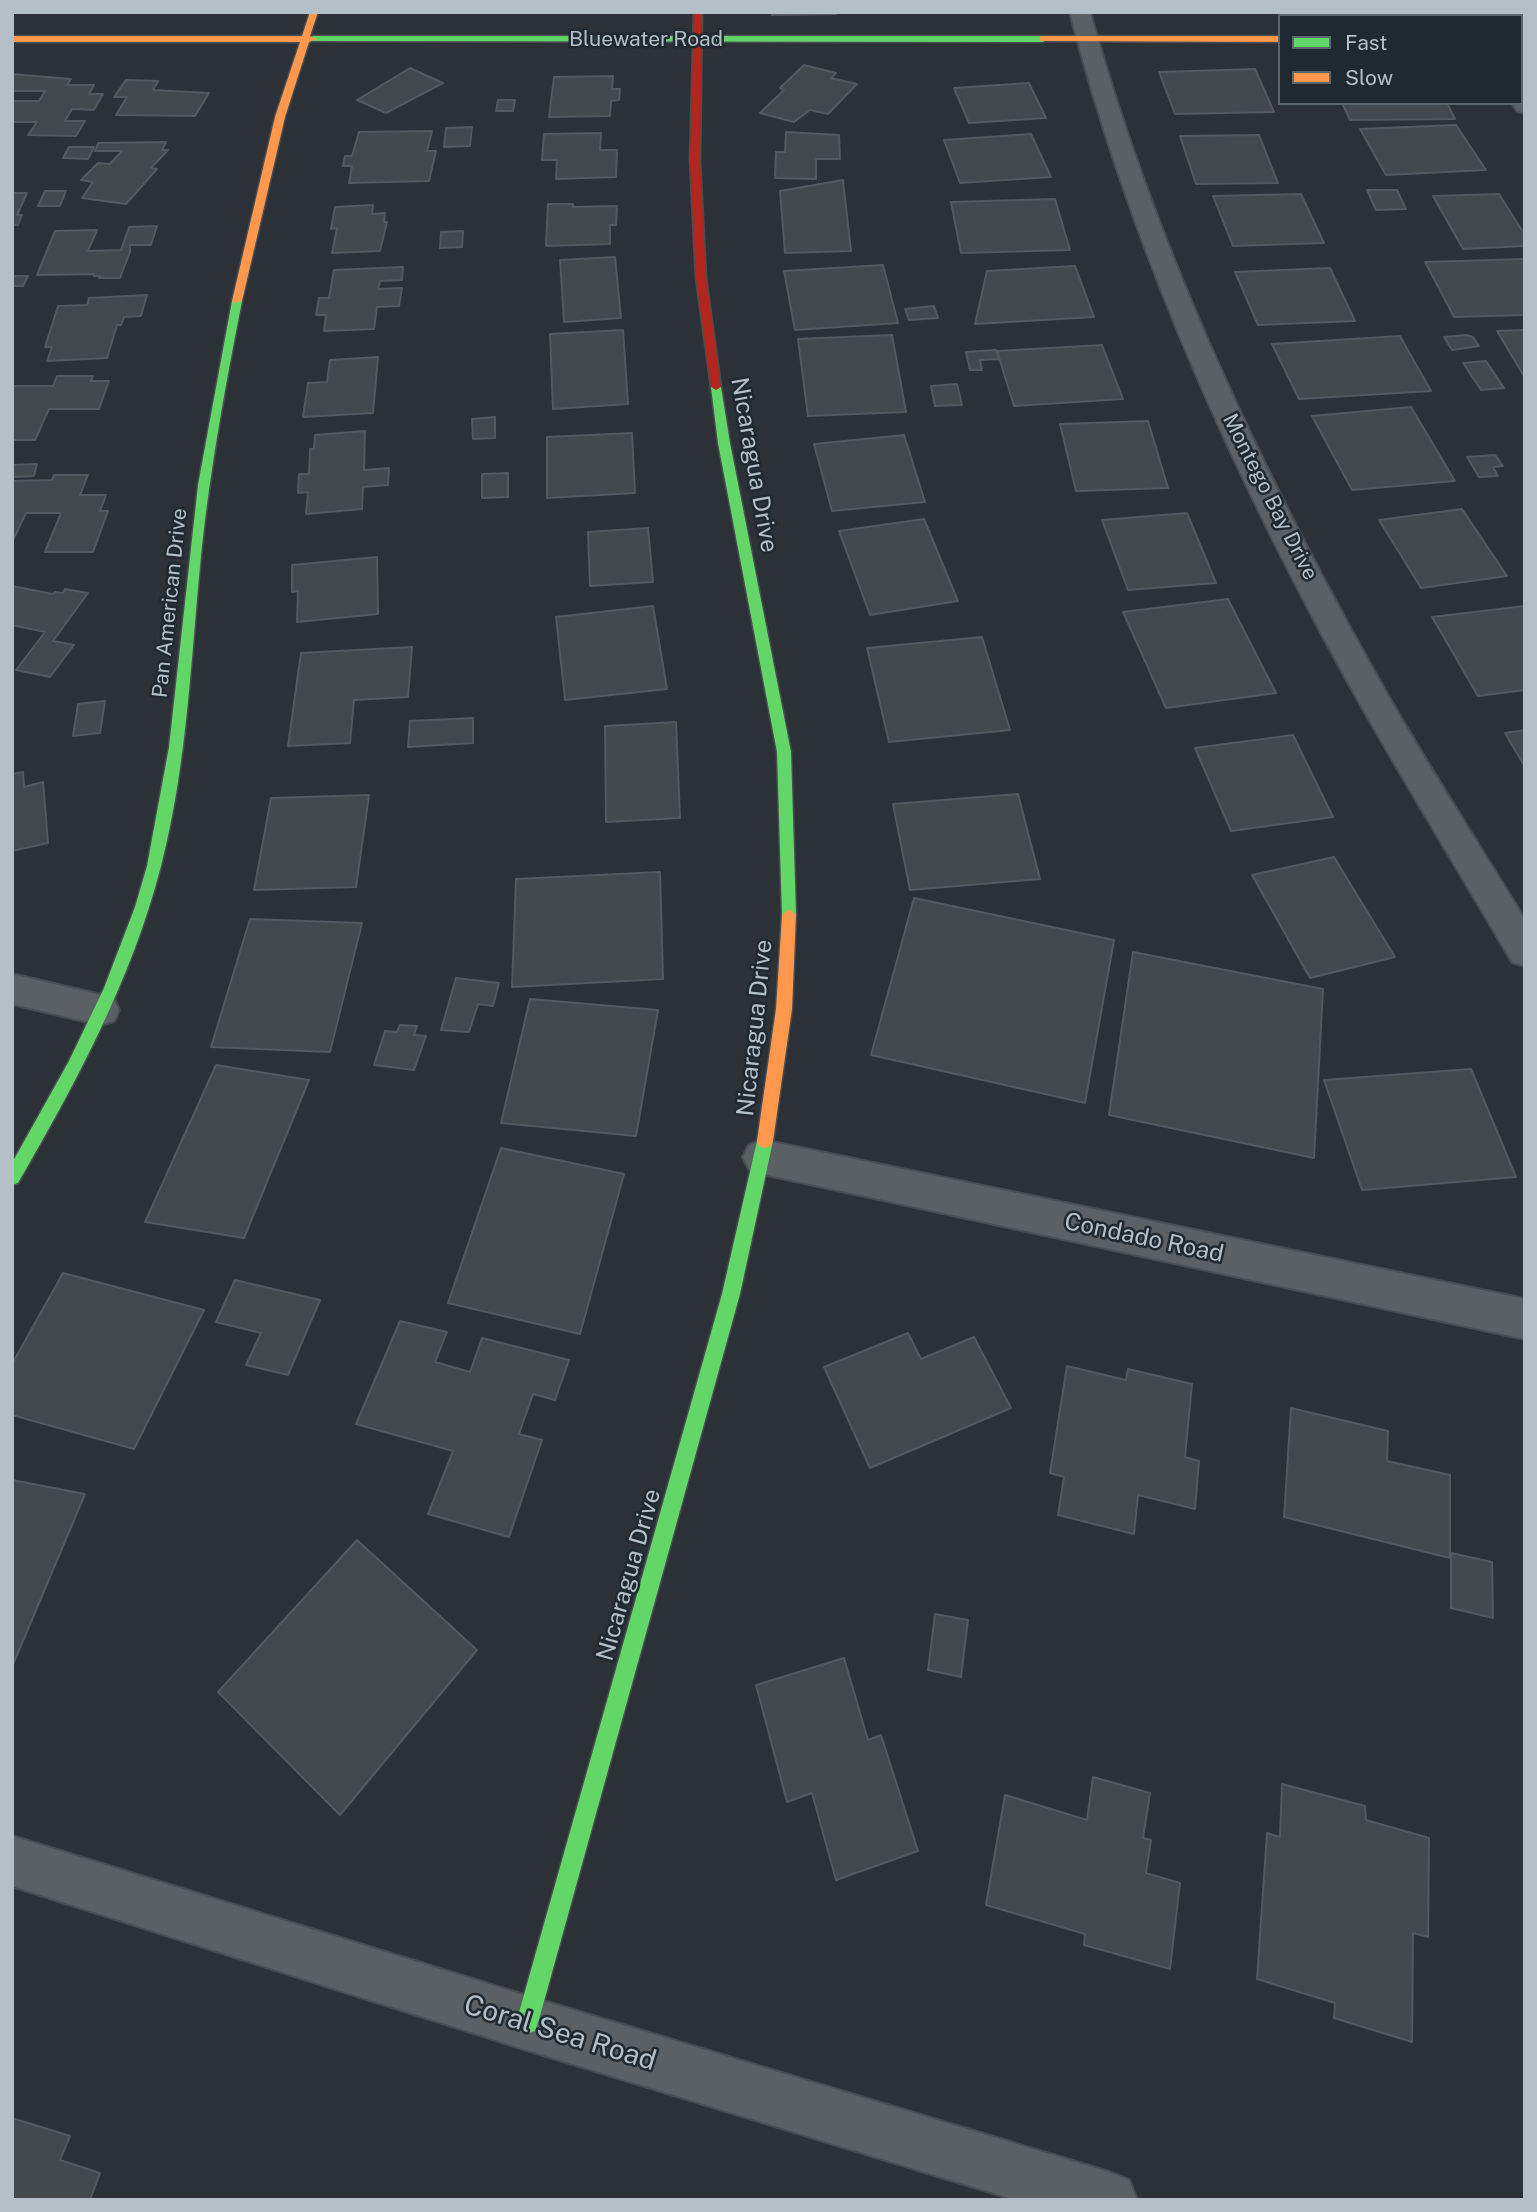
<!DOCTYPE html>
<html>
<head>
<meta charset="utf-8">
<style>
	body { margin:0 }
	#map { position:relative; width:1537px; height:2212px; overflow:hidden; background:#2b3137; font-family:"Public Sans",sans-serif }
	canvas { display:block }
	.frame { position:absolute; inset:0; border:14px solid #b5bfc8; pointer-events:none }
	.legend { position:absolute; left:1278px; top:14px; width:245px; height:91px; box-sizing:border-box; background:#1e2932; border:2px solid #5a656e; margin:0; padding:9px 12px; list-style:none; font-size:21px; color:#b5bfc8 }
	.legend li { display:flex; align-items:center; gap:14px; height:35px }
	.legend b { width:35px; border:2px solid #5a656e }
</style>
</head>
<body>
<div id="map">
<canvas width="1537" height="2212"></canvas>
<div class="frame"></div>
<ul class="legend">
<li><b style="height:9px;background:#63d668"></b>Fast</li>
<li><b style="height:9px;background:#ff974d"></b>Slow</li>
</ul>
</div>
<script>
const context = document.querySelector('canvas').getContext('2d');
context.lineJoin = 'round';
function fill(path, color) { context.fillStyle = color; context.fill(path, 'evenodd'); }
function strokePath(path, color, width, dash) { context.strokeStyle = color; context.lineWidth = width; context.lineCap = dash ? 'butt' : 'round'; context.setLineDash(dash || []); context.stroke(path); }
function write(font, color, halo, rows, align = 'center') {
  context.font = font + ' "Public Sans",sans-serif'; context.lineWidth = 5; context.setLineDash([]); context.textBaseline = 'middle'; context.strokeStyle = halo; context.fillStyle = color; for (const [text, x, y, turn = 0] of rows) {
    context.save(); context.translate(x, y); context.rotate((+turn || 0) * Math.PI / 180); context.textAlign = isNaN(turn) ? turn : align; if (halo) context.strokeText(text, 0, 0); context.fillText(text, 0, 0); context.restore();
  }
}
const building = new Path2D(`
	M772,12H836V14L772,15Z
	M804,65L836,73L831,78L857,84L828,114L810,110L794,122L760,113L784,90L780,88Z
	M410,68L443,83L386,113L357,100Z
	M1255,69L1274,112L1175,114L1159,72Z
	M12,74L71,79L67,85H94L89,94H103L94,110L72,109L65,121H85L76,136L28,135L37,122H12V101H39L45,91H12Z
	M613,76L612,89H620L619,100L611,101L610,116L549,117L554,77Z
	M126,80L158,81L153,90L209,93L195,116L116,115L127,97H114Z
	M1029,83L1046,118L969,123L954,88Z
	M498,100H515L513,111H496Z
	M1342,103H1447L1455,119L1350,120Z
	M1456,125L1486,170L1386,175L1360,129Z
	M472,127L470,146L444,147L446,128Z
	M432,131L427,151H436L429,181L349,183L352,166H343L345,156H352L359,132Z
	M786,132L839,135L840,159H816V179L775,178L776,152H785Z
	M601,133L600,150H617L616,177L556,179L557,160H542L544,134Z
	M1031,134L1051,177L960,183L944,140Z
	M1259,135L1278,183L1196,184L1180,136Z
	M166,142L162,150H168L151,168L157,169L126,204L82,198L93,182L81,180L98,163L110,164L122,151H95L98,143Z
	M69,147H94L88,159L63,158Z
	M843,180L851,251L785,253L780,191Z
	M1367,190H1397L1406,209L1376,210Z
	M45,191H66L60,206H38Z
	M12,193H27L17,215H22L18,225H12Z
	M1301,194L1324,243L1233,246L1213,196Z
	M1499,194L1525,235V246L1463,249L1433,196Z
	M1055,199L1070,250L961,253L951,202Z
	M548,204H573V207L617,206L616,225H610V244L546,246Z
	M373,205L372,214L385,213L384,222H387L380,251L332,253L337,228L331,229L335,207Z
	M157,226L151,245H130V252L120,278H99L100,276H94V274L37,275L55,231L97,230L88,251L121,250L129,227Z
	M463,231L462,247L440,248L441,232Z
	M615,257L621,318L564,322L560,260Z
	M1525,259V315L1454,317L1425,262Z
	M883,265L898,323L795,330L784,271Z
	M1075,266L1094,317L975,324L987,271Z
	M403,267L402,280L380,281L378,289L402,288L399,306L377,307L374,329L324,331L326,315H316L319,298H329L334,270Z
	M1330,268L1355,321L1258,325L1235,272Z
	M12,276H28L23,286H12Z
	M147,295L141,316L124,317L121,325H117L107,358L47,361L52,347H45L58,306L87,305L89,298Z
	M934,306L938,318L909,320L905,309Z
	M623,330L628,404L553,409L550,334Z
	M1525,330V378L1497,331Z
	M892,335L906,412L808,416L798,339Z
	M1466,335L1473,337L1479,346L1452,350L1444,337Z
	M1400,336L1431,391L1299,399L1272,344Z
	M1102,345L1123,399L1014,406L997,351Z
	M996,350L999,359L980,360L982,370H970L966,352Z
	M378,357L373,413L303,417L308,383L327,382L330,360Z
	M1486,361L1504,388L1481,390L1463,363Z
	M57,376H93L91,381H109L99,409H49L35,440H12V386H53Z
	M957,384L962,405L935,406L931,386Z
	M1411,407L1455,481L1352,490L1312,416Z
	M495,417V438L473,439L472,419Z
	M1148,421L1168,488L1076,491L1060,424Z
	M365,431L364,470L389,468L388,485L363,487L362,509L306,514L308,492L298,493L299,474H309L310,449H314L315,435Z
	M632,433L635,493L547,498V437Z
	M904,435L925,502L832,511L814,444Z
	M1495,455L1503,466L1493,467L1498,476L1479,477L1467,457Z
	M37,464L34,476L12,477V465Z
	M508,473V497L482,498V474Z
	M54,475H88L80,495H106L100,511H108L93,552H45L61,513H26L12,542V481L52,480Z
	M1462,509L1507,576L1421,588L1379,520Z
	M1187,513L1216,583L1128,590L1102,520Z
	M924,519L958,601L870,615L839,531Z
	M648,528L653,582L590,586L588,532Z
	M377,557L378,614L297,622L298,591L292,592V565Z
	M12,586L53,594L55,592L63,593L65,589L88,593L53,641L74,645L50,677L16,670L45,632L12,625Z
	M1228,599L1276,693L1166,708L1123,612Z
	M653,606L667,689L565,700L556,617Z
	M1525,606V690L1478,696L1432,617Z
	M982,637L1010,730L889,742L867,648Z
	M412,647L408,697L354,700L350,743L288,746L301,653Z
	M105,701L100,733L73,736L78,704Z
	M473,718V743L408,747L410,721Z
	M676,722L680,818L606,822L605,726Z
	M1525,730V767L1505,733Z
	M1293,735L1333,817L1231,831L1195,748Z
	M23,772L24,787L43,782L48,843L12,851V774Z
	M1018,794L1040,879L910,890L893,804Z
	M369,795L356,887L254,890L271,798Z
	M1334,857L1395,957L1310,978L1252,875Z
	M660,872L663,979L512,987L516,879Z
	M914,898L1114,940L1085,1103L871,1055Z
	M250,919L362,923L330,1052L211,1047Z
	M1133,952L1323,989L1314,1158L1109,1115Z
	M456,978L499,983L493,1006L478,1004L469,1032L441,1030Z
	M530,999L658,1010L636,1136L501,1123Z
	M400,1025L417,1026L414,1035L426,1036L414,1070L374,1065L385,1031L397,1032Z
	M216,1065L309,1080L244,1238L145,1222Z
	M1471,1069L1516,1177L1362,1190L1324,1080Z
	M501,1148L624,1174L580,1334L448,1303Z
	M63,1273L204,1310L134,1449L12,1415V1364Z
	M235,1280L320,1300L288,1375L246,1365L261,1333L216,1322Z
	M400,1321L447,1332L435,1362L470,1372L482,1338L569,1360L555,1400L533,1394L519,1434L542,1440L509,1537L428,1514L453,1451L356,1424Z
	M908,1333L921,1359L974,1337L1011,1408L870,1468L824,1367Z
	M1067,1366L1126,1380L1128,1369L1192,1384L1185,1457L1199,1461L1195,1509L1138,1495L1134,1534L1058,1515L1064,1477L1050,1473Z
	M1291,1408L1388,1431L1387,1461L1450,1475V1558L1284,1517Z
	M12,1480L85,1494L12,1667Z
	M357,1540L477,1650L340,1815L218,1692Z
	M1451,1553L1492,1562L1493,1618L1451,1608Z
	M935,1614L968,1620L961,1677L928,1670Z
	M844,1658L868,1740L881,1735L918,1851L836,1880L812,1793L787,1802L756,1685Z
	M1093,1777L1150,1793L1143,1838L1151,1840L1146,1873L1180,1883L1170,1969L1084,1945L1085,1934L986,1905L1005,1795L1087,1820Z
	M1282,1784L1365,1806L1366,1820L1429,1838L1428,1937L1413,1933L1412,2042L1334,2018L1335,2003L1257,1979L1267,1833L1280,1837Z
	M12,2118L70,2136L60,2160L100,2173L90,2200H12Z`);
fill(building, '#43484d');
strokePath(building, '#53595f', 2);
const street = new Path2D(`
	M1070,12H1090C1153,240 1254,456 1369,662C1417,750 1473,834 1525,920V966L1512,962C1455,864 1394,766 1339,666C1226,459 1129,240 1070,12Z
	M1460,12H1480L1482,16H1461Z
	M1521,33H1525V45H1521Z
	M1521,93L1525,94V113L1517,111L1512,103H1521Z
	M12,974L101,995L114,999L119,1010L114,1021L101,1025L12,1004Z
	M763,1140L1525,1299V1339L763,1174L749,1169L743,1157L749,1145Z
	M12,1836L527,1996L1109,2172L1129,2180L1137,2200H1016L527,2050L12,1886Z`);
const fast = new Path2D(`
	M313,36H1043L1047,39L1043,42L310,41L309,39Z
	M237,298L242,301C226,382 211,464 202,546C191,653 188,762 161,866C132,979 76,1083 18,1183L12,1185V1163L69,1061L104,988L135,907L147,866L169,747L198,485L232,301Z
	M716,384L721,387L730,443L791,752L796,915L789,921L782,915L777,752L718,443L711,387Z
	M765,1134L771,1136L773,1141L740,1294L538,2023L535,2031L527,2034L519,2031L516,2023L722,1294L757,1141L759,1136Z`);
const slow = new Path2D(`
	M310,12H318L310,36L317,39L309,42L285,117L242,301L233,303L232,301L275,117L300,42H12V36H302Z
	M1043,36H1280V42L1040,41V37Z
	M789,909L796,915L792,1009L773,1141L771,1146L765,1148L759,1146L757,1141L776,1009L782,915Z`);
const jam = new Path2D(`
	M694,12H702L700,160L706,278L721,387L716,390L711,387L696,278L690,160Z`);
strokePath(street, '#484d52', 4);
strokePath(fast, '#484d52', 3);
strokePath(slow, '#484d52', 3);
strokePath(jam, '#484d52', 3);
fill(street, '#5b6065');
fill(fast, '#63d668');
fill(slow, '#ff974d');
fill(jam, '#b3261e');
write('21px', '#b5bfc8', '#1e2932', [
	["Bluewater Road",646,40],
	["Montego Bay Drive",1270,497,63],
	["Pan American Drive",170,603,-84]
]);
write('24px', '#b5bfc8', '#1e2932', [
	["Nicaragua Drive",754,465,80],
	["Nicaragua Drive",755,1028,-84],
	["Condado Road",1144,1238,12],
	["Nicaragua Drive",629,1575,-74]
]);
write('28px', '#b5bfc8', '#1e2932', [
	["Coral Sea Road",560,2033,17]
]);
</script>
</body>
</html>
